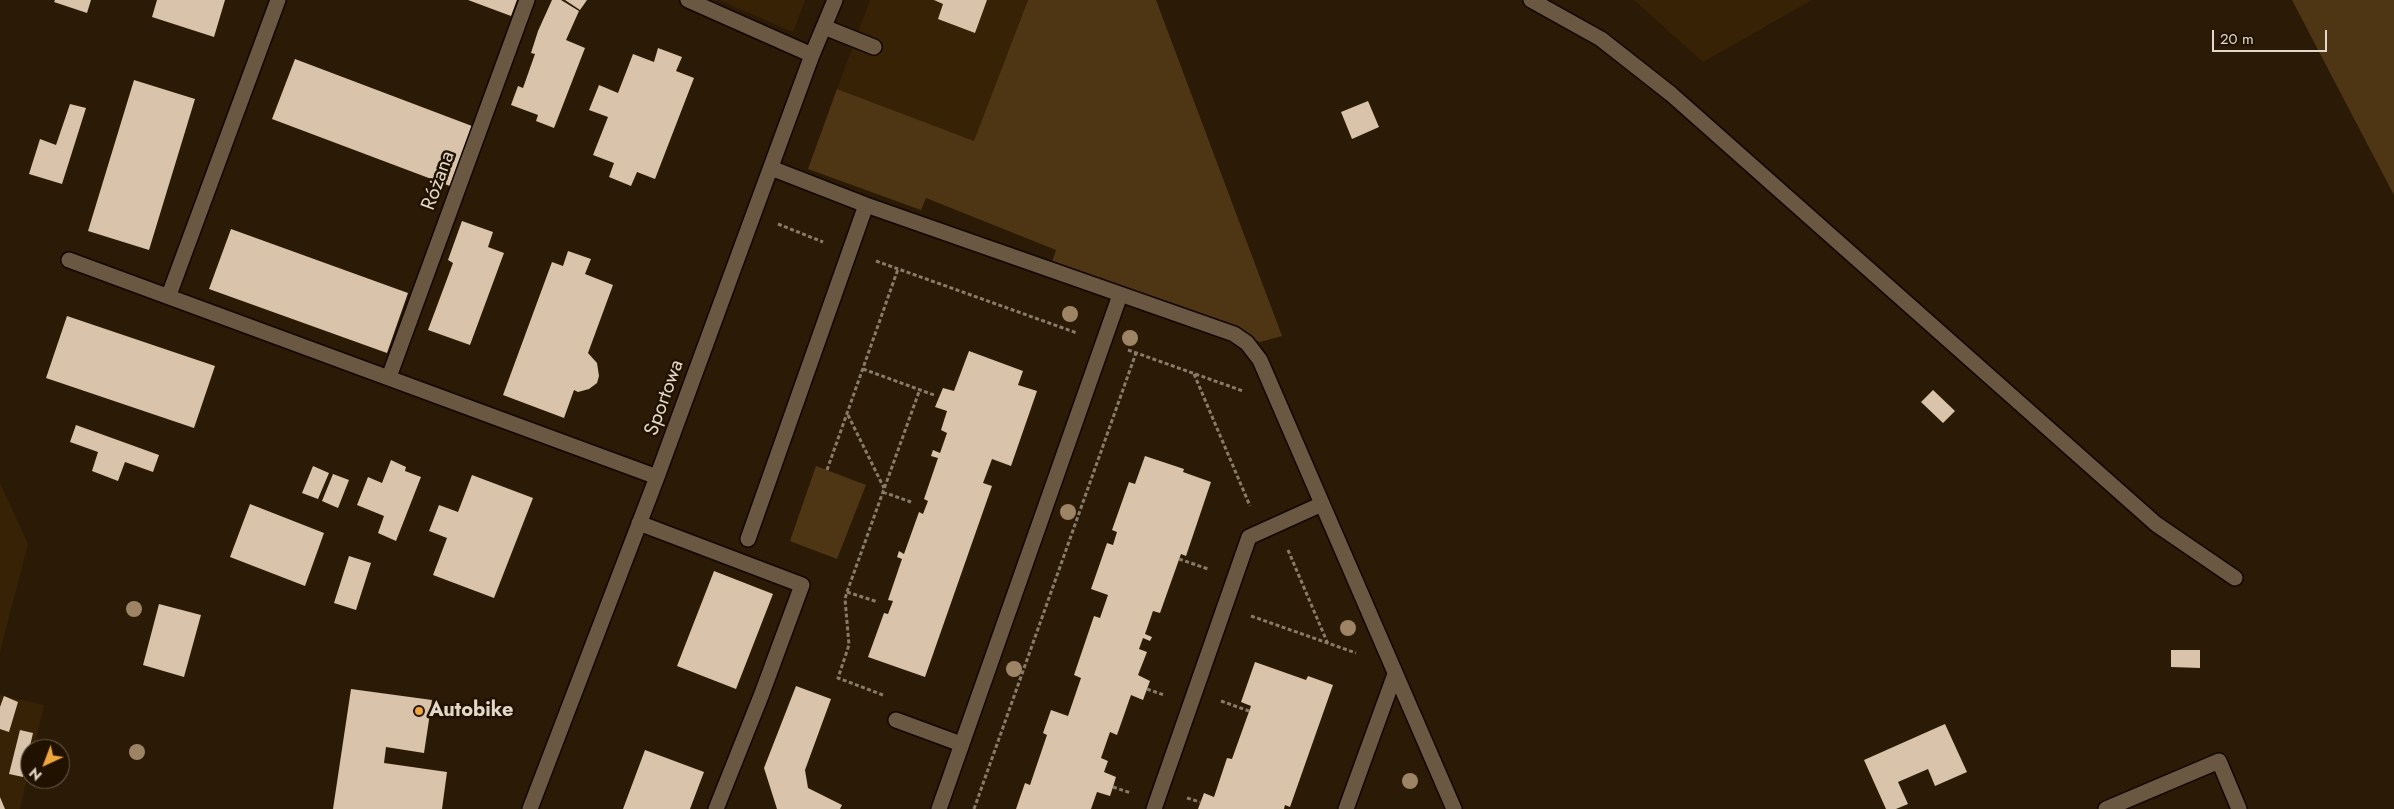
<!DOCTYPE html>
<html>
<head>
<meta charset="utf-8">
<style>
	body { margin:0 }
	#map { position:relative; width:2394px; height:809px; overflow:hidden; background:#2b1b06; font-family:Jost,sans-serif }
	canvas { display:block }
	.north { position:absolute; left:20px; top:739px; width:50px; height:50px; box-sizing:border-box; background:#211200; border:1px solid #6e6151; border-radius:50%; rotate:223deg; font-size:14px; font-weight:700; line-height:20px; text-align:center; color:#e2d7ca }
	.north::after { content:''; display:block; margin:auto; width:18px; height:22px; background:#f0a63e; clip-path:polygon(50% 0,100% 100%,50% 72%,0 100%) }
	.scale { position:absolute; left:2212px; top:30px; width:115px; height:22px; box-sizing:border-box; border:2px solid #e2d7ca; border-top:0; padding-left:6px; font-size:15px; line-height:18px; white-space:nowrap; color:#e2d7ca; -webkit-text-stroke:4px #211200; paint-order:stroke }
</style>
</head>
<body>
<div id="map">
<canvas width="2394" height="809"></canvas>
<div class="north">N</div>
<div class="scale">20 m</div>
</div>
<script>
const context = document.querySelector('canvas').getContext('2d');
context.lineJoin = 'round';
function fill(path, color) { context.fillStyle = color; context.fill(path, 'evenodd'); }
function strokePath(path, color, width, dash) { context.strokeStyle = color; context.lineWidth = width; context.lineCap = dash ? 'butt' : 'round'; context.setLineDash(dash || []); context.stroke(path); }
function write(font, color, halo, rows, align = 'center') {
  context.font = font + ' Jost,sans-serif'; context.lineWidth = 5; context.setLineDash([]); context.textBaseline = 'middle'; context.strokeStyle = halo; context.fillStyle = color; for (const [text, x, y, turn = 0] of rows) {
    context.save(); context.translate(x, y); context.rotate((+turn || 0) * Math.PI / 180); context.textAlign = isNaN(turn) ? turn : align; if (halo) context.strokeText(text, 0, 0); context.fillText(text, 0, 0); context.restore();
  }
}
fill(new Path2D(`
	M719,0H805L793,32Z
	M870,0H1028L974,142L837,89Z
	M1634,0H1812L1703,62Z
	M0,483L28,544L0,652Z
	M0,695L44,705L34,749H30V766L20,809H0Z`), '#372206');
fill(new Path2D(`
	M1028,0H1156L1282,336L1260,342L1052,262L1056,250L926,198L921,210L808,169L837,89L974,141Z
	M2292,0H2394V195Z
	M816,466L866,485L837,559L790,541Z`), '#4e3615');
fill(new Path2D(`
	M55,0H91L87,13L54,2Z
	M157,0H225L214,37L152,17Z
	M468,0H517L511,16Z
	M552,0H561L579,11L566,40L585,48L554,128L536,121L538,115L511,105L518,86L523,88L535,54L531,53L538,31Z
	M565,0H587L580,10Z
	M934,0H987L975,33L938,19L943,4Z
	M658,48L682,57L676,71L694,78L655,179L637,172L631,186L609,177L614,163L593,155L608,117L589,110L599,85L618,93L633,54L654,62Z
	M295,59L472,126L450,186L272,119Z
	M134,80L195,99L149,250L88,231Z
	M1368,101L1379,127L1352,139L1341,112Z
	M70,104L86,108L62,184L29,174L40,139L56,145Z
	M462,221L493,232L488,247L504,253L470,345L428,330L453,263L448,260Z
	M231,229L408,293L387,353L209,289Z
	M568,251L591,259L585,274L613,285L588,353L597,363L599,376L597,383L589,389L578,392L574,390L564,418L503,395L552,262L563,266Z
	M67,316L215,366L194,428L46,378Z
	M969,351L1023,371L1018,385L1037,391L1011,466L992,459L983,483L992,486L925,677L868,657L884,613L888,614L893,601L888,600L902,559L897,557L899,551L904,554L919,512L923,514L928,501L924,499L938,458L931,456L933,450L940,453L947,433L941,430L947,411L935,407L943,388L954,391Z
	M1933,390L1955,411L1943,423L1921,402Z
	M76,425L159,455L153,472L125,462L118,481L92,471L98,452L70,442Z
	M1145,456L1184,469L1183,472L1211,482L1186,556L1181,554L1160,613L1153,611L1145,634L1152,637L1150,641L1143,638L1139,649L1147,652L1138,675L1150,681L1143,700L1131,695L1117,735L1110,732L1101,758L1108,761L1104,772L1116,777L1113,787L1110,796L1097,792L1091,809H1016L1025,783L1030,785L1047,735L1043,733L1051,710L1068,716L1081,678L1074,675L1094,616L1100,618L1108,595L1091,589L1107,543L1113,545L1117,532L1112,530L1129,482L1135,484Z
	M391,460L406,467L405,471L421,477L396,541L378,533L384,516L357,505L368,477L382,483Z
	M313,466L329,473L318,499L302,493Z
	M333,474L349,480L338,508L322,501Z
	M472,475L533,498L494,598L433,575L447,538L429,531L439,505L458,512Z
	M250,504L324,533L305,586L230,557Z
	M349,556L371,563L356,610L334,603Z
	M714,571L773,594L736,689L677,666Z
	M159,604L201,615L184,677L143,665Z
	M2171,650H2200V668L2171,667Z
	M1255,662L1306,680L1308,676L1333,685L1290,807L1285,805L1284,809H1198L1204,793L1214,797L1227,758L1232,759L1251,706L1241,702Z
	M796,686L831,699L805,770L808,788L842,805L840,809H777L764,768Z
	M351,689L432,700L424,753L386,747L384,763L447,772L442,809H333Z
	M4,696L18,702L9,732L0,729V707Z
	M1945,724L1967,772L1935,786L1928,769L1898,782L1908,804L1896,809H1886L1864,760Z
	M20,730L33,733L23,777L9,774Z
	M645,750L704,772L690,809H623Z
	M0,797L5,809H0Z`), '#d9c3aa');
const minor = new Path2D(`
	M688,0L812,55
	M1531,0L1601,39L1671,94L2156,524L2235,578
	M824,27L874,47
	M771,168L866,205L1234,334L1247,343L1260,360L1454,809
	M69,260L657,477
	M169,295L278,0
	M389,377L527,0
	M639,523L802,585L761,696L716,809
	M748,539L866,205
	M896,720L961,744
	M530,809L657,477L812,55L835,0
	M939,809L1120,295
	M1154,809L1249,537L1322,504
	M1346,809L1395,674
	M2106,809L2219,761L2239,809`);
strokePath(minor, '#130500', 18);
strokePath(new Path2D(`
	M778,224L823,242
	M876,261L1077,333
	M1128,350L1243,391
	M863,369L934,395
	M1194,374L1250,506
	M848,415L884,488
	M827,470L898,269
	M883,492L911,502
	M1288,550L1328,644
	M1179,559L1208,569
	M847,592L878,602
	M1251,616L1356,653
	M1147,689L1164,695
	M883,695L838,678L849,645L845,599L847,592L920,389
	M1221,701L1249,711
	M1113,787L1131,793
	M1187,798L1200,802
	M974,809L1136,353`), '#887b6a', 3, [4, 2.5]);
strokePath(minor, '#6a5842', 15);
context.fillStyle = '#9d8465';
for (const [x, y] of [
	[1070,314],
	[1130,338],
	[1068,512],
	[134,609],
	[1348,628],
	[1014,669],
	[137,752],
	[1410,781]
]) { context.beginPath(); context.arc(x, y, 8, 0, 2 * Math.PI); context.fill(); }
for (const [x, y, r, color] of [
	[419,711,5,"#f0a63e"]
]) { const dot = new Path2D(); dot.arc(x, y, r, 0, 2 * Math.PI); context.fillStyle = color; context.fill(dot); strokePath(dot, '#211200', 2); }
write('20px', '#e2d7ca', '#211200', [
	["Różana",439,181,-70],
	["Sportowa",665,398,-70]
]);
write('bold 20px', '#e2d7ca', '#211200', [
	["Autobike",429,711]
], 'left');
</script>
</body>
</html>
